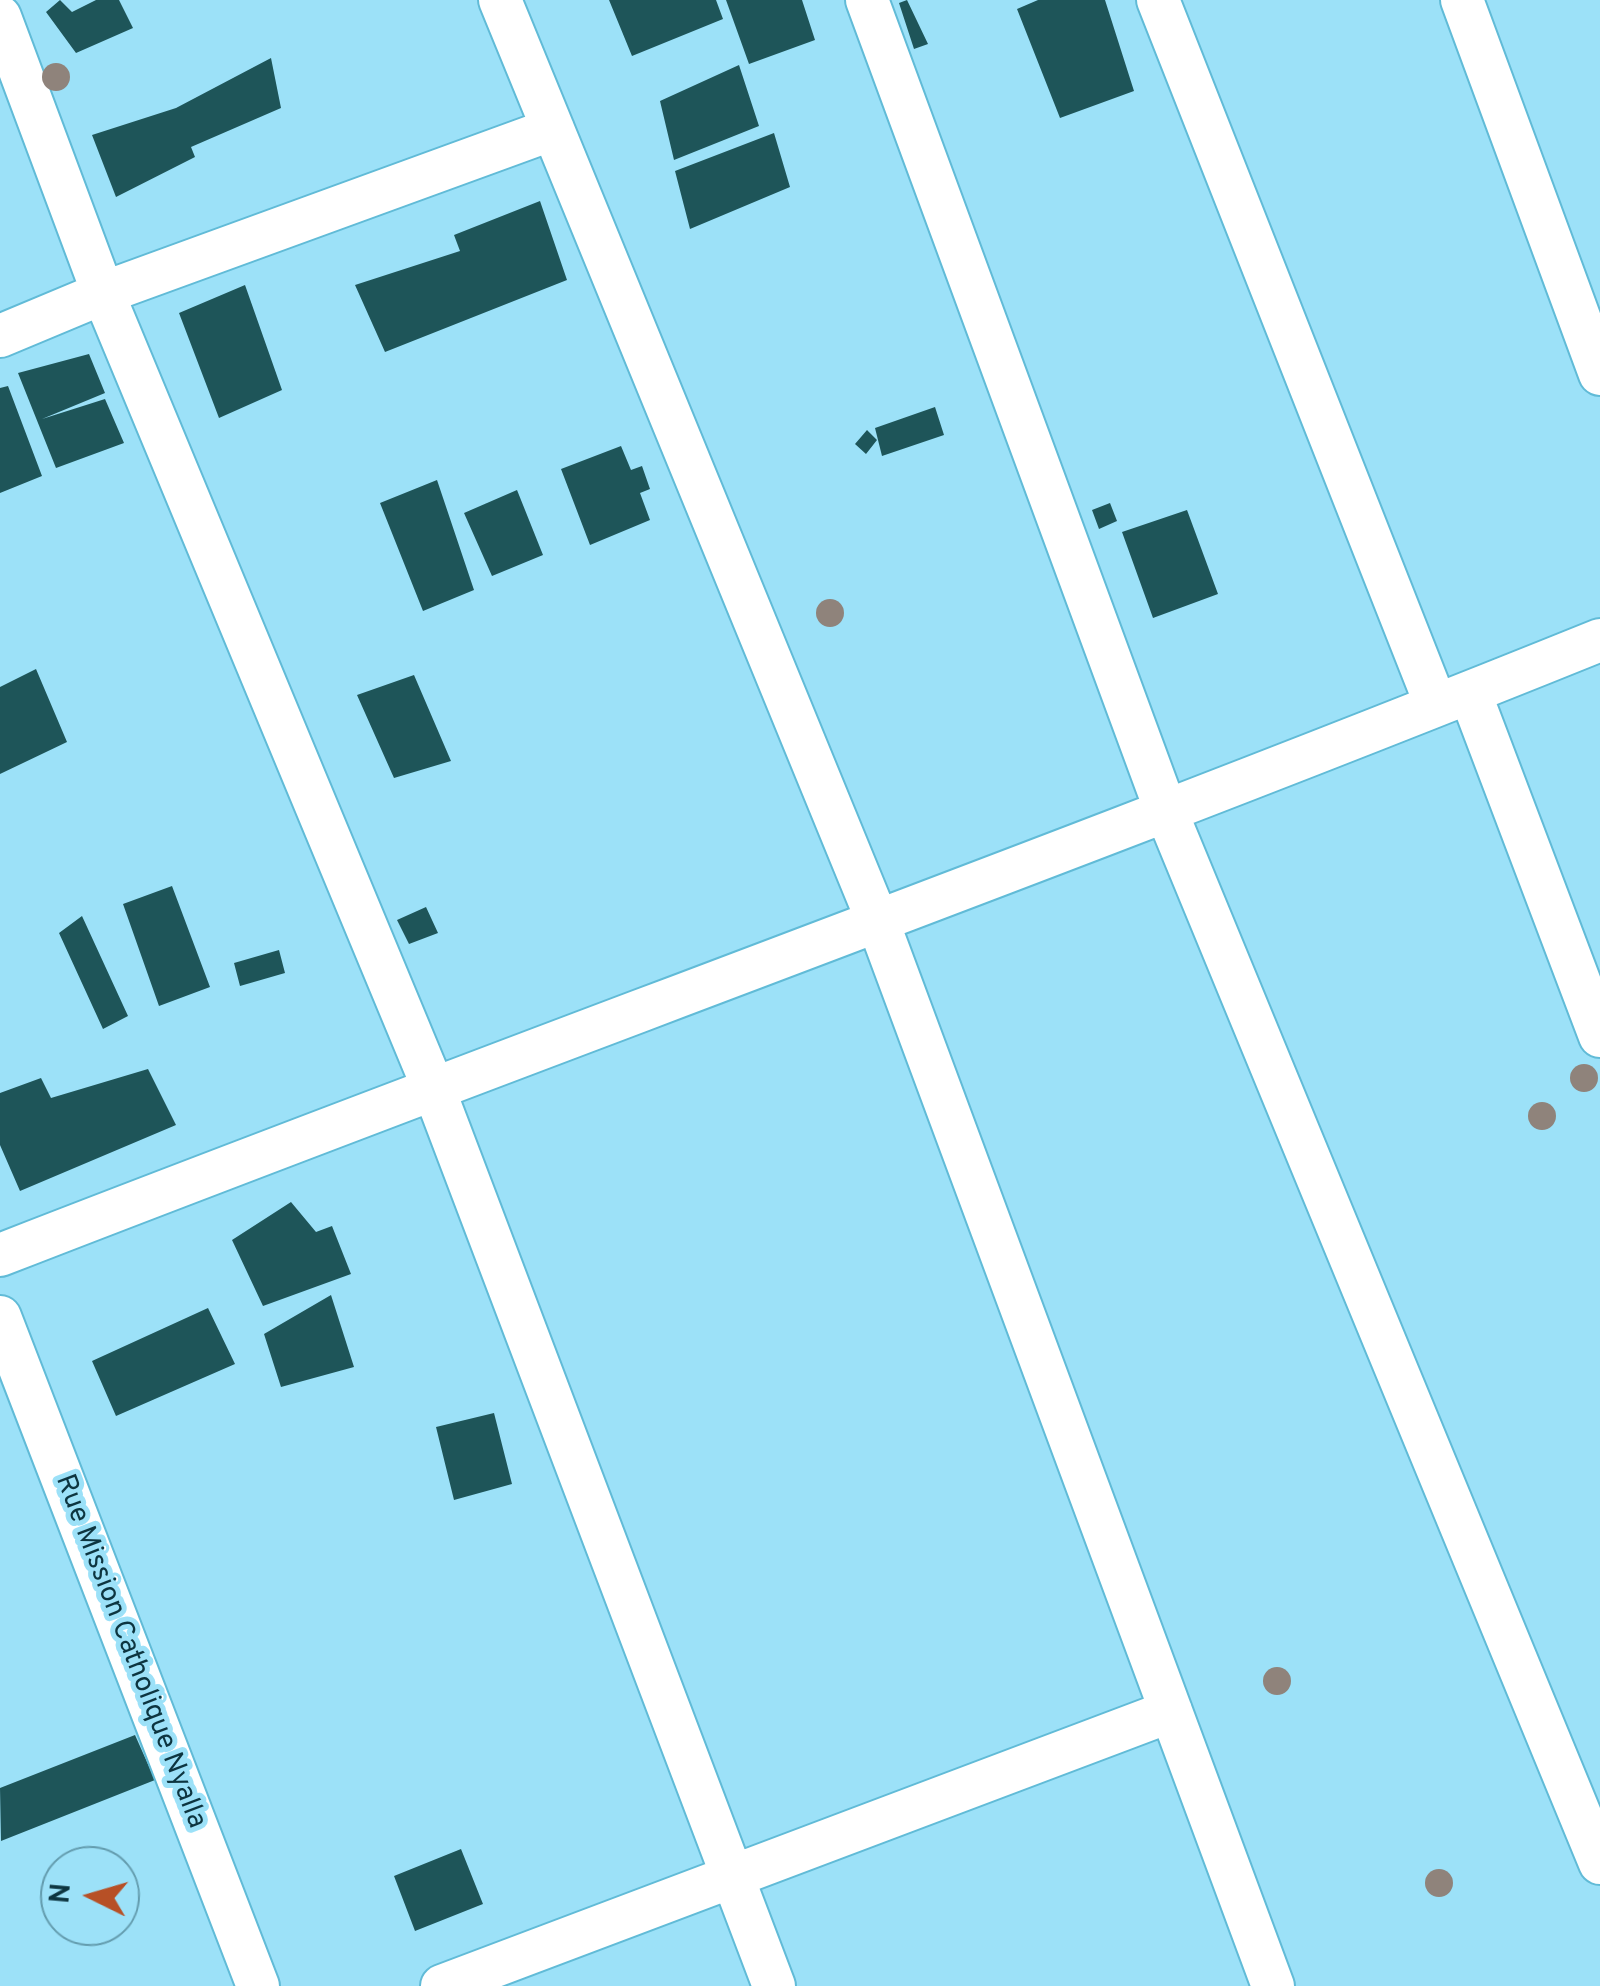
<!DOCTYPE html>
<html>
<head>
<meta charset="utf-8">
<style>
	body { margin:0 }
	#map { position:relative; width:1600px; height:1986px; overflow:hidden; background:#9ce1f8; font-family:Overpass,sans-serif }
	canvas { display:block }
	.north { position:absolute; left:40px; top:1846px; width:100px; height:100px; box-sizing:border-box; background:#9ce1f8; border:2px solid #639cae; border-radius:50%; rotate:275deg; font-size:28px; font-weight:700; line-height:40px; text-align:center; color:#0d3540 }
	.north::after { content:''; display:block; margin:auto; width:35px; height:45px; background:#b75026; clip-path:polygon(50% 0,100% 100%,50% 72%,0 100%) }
</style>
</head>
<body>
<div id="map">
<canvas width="1600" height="1986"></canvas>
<div class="north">N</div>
</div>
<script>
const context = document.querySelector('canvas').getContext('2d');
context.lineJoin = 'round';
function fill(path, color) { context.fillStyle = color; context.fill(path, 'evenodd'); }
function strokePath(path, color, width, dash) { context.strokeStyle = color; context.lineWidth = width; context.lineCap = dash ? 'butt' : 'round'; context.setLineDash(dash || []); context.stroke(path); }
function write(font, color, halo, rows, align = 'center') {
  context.font = font + ' Overpass,sans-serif'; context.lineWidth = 10; context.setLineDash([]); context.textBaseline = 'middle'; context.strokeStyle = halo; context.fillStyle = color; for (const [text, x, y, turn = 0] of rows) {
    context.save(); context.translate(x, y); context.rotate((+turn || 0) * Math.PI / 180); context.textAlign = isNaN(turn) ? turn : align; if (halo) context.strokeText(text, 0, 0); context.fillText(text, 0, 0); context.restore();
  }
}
fill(new Path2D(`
	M60,0L72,12L96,0H119L133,28L76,53L46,12Z
	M609,0H716L723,19L632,56Z
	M726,0H802L815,40L749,64Z
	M907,0L928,44L914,49L899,3Z
	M1038,0H1105L1134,91L1060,118L1017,9Z
	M271,58L281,108L191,147L195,157L116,197L92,135L176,108Z
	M739,65L759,126L674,160L660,101Z
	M774,133L790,187L690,229L675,171Z
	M540,201L567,280L385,352L355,285L460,251L454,235Z
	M245,285L282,390L219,418L179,313Z
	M89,354L105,393L42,419L105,399L124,443L56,468L18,373Z
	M8,386L42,476L0,493V388Z
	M935,407L944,435L882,456L875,428Z
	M867,430L877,440L866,454L855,444Z
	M621,446L631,470L642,466L650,489L640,493L650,520L590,545L561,469Z
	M437,480L474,590L423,611L380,503Z
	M517,490L543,555L492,576L464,513Z
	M1110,503L1117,521L1099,529L1092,510Z
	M1187,510L1218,594L1153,618L1122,532Z
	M36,669L67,742L0,774V687Z
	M414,675L451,761L394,778L357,695Z
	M172,886L210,987L159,1006L123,904Z
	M426,907L438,933L409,944L397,920Z
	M82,916L128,1016L103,1029L59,933Z
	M279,950L285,973L240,986L234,963Z
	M148,1069L176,1125L20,1191L0,1145V1093L41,1078L51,1098Z
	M291,1202L316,1232L332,1226L351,1274L263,1306L232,1240Z
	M331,1295L354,1367L281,1387L264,1334Z
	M208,1308L235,1364L116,1416L92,1361Z
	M494,1413L512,1484L454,1500L436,1427Z
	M135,1735L155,1780L1,1841L0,1788Z
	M461,1849L483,1904L415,1931L394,1876Z`), '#1e5559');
const minor = new Path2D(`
	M500,0L878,922L1273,1986
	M867,0L1166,811L1600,1863
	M1158,0L1436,705
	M1462,0L1600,374
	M0,17L103,293L433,1087L774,1986
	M0,336L103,293L553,129
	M1470,693L1600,1036
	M0,1255C532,1048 1070,854 1600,640
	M0,1317L258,1986
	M442,1986L1171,1711`);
strokePath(minor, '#61bbd7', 46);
strokePath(minor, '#fff', 42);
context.fillStyle = '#8f837b';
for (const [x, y] of [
	[56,77],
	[830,613],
	[1584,1078],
	[1542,1116],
	[1277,1681],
	[1439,1883]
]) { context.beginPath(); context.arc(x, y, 14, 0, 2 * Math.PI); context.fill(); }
write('28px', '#0d3540', '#9ce1f8', [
	["Rue Mission Catholique Nyalla",129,1652,69]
]);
</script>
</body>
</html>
